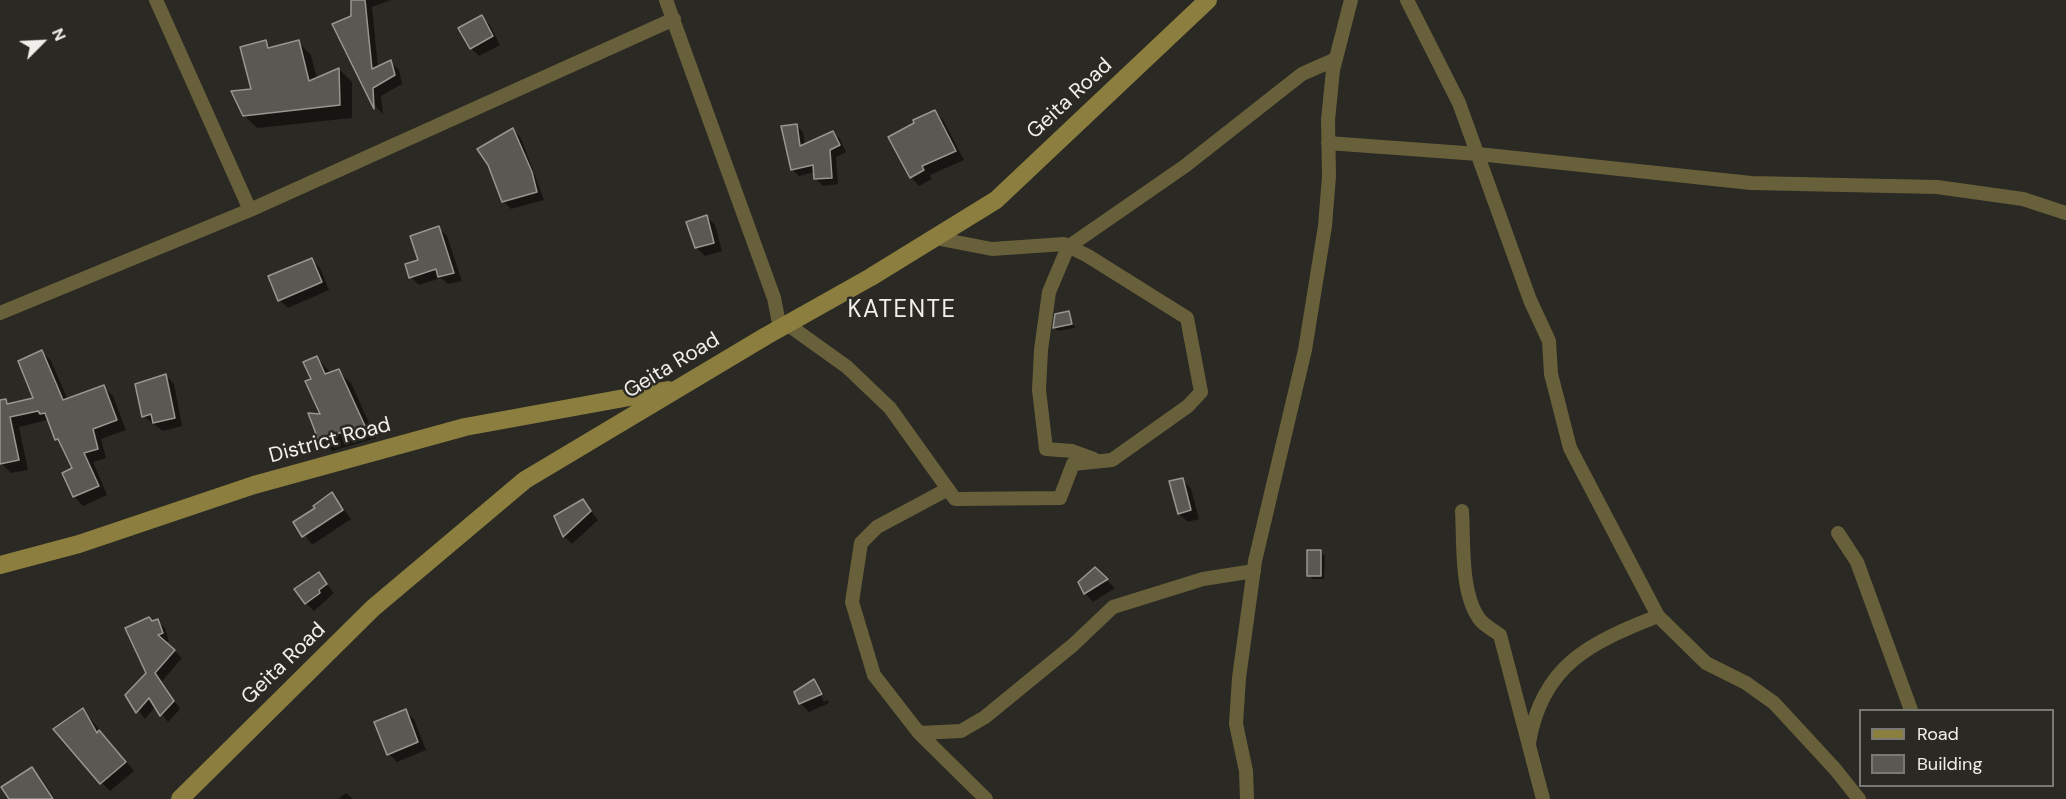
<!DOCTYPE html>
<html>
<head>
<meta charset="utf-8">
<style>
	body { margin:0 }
	#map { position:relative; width:2066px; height:799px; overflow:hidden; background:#2a2923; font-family:"DM Sans",sans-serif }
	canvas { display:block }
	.legend { position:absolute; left:1859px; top:709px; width:195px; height:78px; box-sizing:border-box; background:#2a2923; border:2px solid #797873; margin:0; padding:8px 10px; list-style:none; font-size:18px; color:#f0efeb }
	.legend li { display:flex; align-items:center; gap:12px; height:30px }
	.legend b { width:30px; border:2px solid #797873 }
	.north { position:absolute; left:12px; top:12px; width:60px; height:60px; -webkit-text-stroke:4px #2a2923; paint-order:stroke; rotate:66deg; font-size:16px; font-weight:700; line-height:24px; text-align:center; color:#f0efeb }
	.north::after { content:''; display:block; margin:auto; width:21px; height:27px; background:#f0efeb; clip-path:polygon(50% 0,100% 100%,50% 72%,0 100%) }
</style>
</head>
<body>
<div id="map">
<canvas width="2066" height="799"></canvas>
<ul class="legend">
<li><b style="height:8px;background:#8b7e3e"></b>Road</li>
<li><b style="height:16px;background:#5a5852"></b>Building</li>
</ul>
<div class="north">N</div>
</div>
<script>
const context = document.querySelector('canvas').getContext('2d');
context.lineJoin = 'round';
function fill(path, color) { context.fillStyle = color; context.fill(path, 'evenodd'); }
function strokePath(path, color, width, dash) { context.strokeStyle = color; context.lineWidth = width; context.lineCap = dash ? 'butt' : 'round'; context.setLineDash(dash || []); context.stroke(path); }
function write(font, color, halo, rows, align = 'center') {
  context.font = font + ' "DM Sans",sans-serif'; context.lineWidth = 5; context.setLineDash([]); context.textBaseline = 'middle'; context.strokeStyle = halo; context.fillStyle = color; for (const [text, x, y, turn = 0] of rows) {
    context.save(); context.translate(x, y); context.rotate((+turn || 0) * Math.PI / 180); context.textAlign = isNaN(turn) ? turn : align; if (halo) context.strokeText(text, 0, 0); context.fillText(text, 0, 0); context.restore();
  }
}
fill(new Path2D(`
	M352,0H391L372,7L378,68L390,62L399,70L402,84L381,96L383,114L377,108L334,25L352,17Z
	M481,17L490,25L500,45L479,56L471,48Z
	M265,41L273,49L298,42L311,55L317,79L339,69L352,82V118L257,128L244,115Z
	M935,112L943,120L964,160L930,175L932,179L919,186L911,177Z
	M796,125L803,132L805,145L833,133L840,139L846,152L836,157L838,184L823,186L816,179L815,172L799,176L792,169Z
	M513,130L521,138L544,200L511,209L503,201Z
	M707,217L715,225L722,251L705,256L696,247Z
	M438,228L447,236L462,281L448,284L441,278L419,285L411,277Z
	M312,260L320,268L329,290L288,308L279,300Z
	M1068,312L1075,328L1058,331L1055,328L1056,315Z
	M42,351L51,361L68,400L104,387L113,396L126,430L101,439L106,458L93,462L107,495L83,506L74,496V469L47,420L19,427L28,470L11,473L2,464L0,407L35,399Z
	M317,358L331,373L338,371L351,383L376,438L332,451L319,438L322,415Z
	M166,375L174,384L182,426L163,431L143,416Z
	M1183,480L1191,489L1199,519L1188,522L1179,514L1171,482Z
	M332,494L351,519L312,545L295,522L317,509Z
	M583,501L598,520L572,544L564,536L556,517Z
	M1321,552L1325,556L1324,579H1313L1309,575Z
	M1095,569L1115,588L1093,602L1085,593L1080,582Z
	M318,574L334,593L314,611L306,603Z
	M157,621L165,628L169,641L165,642L182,658L162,681L180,709L168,722L156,706L145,719L127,695L148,674L153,622Z
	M814,681L829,703L809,712L800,703L796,693ZM818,689H821L827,700L824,702Z
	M83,710L134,771L110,791L101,782Z
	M405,711L414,719L426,750L397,762L389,754Z
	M32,769L40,777L55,799H11Z
	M346,793L353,799H338Z`), '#0007');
const building = new Path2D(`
	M351,0H365L372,69L391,60L395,75L373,88L374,109L332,24L351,16Z
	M482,15L493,36L470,49L458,28Z
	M266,40L268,48L299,40L309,81L339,68L340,105L243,116L231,91L251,89L240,47Z
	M935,110L956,151L922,166L924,170L910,178L888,137L914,123L913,120Z
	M797,124L800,146L833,131L840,145L830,150L832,178L814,179L813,165L791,170L781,126Z
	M513,128L532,172L537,192L502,202L488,165L477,149Z
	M707,215L714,243L695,248L686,222Z
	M439,226L454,273L438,277L436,269L409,278L405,264L418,260L410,236Z
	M312,258L322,282L278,301L268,276Z
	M1069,311L1072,324L1053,328L1055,314Z
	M42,350L63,400L104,385L117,420L93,429L98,449L84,453L99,486L73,497L62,473L72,468L58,439L55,440L45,413L40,414L38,411L10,417L19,460L0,464V400L6,399L7,404L33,398L18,361Z
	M317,356L325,374L339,369L365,426L318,439L308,413L320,414L305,381L311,379L303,362Z
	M166,374L175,418L153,423L151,414L142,417L135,384Z
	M1183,478L1191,510L1178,514L1169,481Z
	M332,492L343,510L302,537L293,522L315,508L313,506Z
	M583,499L591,511L563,537L554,516Z
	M1307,550H1321V576H1307Z
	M1095,567L1108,579L1084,594L1078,582Z
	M319,572L327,584L319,590L320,593L305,604L294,589Z
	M149,617L152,621L158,619L163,633L158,635L175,650L155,673L174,701L160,716L149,698L136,713L125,695L146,673L125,628Z
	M814,679L822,694L799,704L794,692Z
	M83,708L97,733L99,730L126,762L100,784L53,729Z
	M406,709L418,742L387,755L374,722Z
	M32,767L53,799H9L1,787Z`);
fill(building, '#5a5852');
strokePath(building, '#97968f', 1.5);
strokePath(new Path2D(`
	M156,0L250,210
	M666,0L774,298L780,328
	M1407,0L1459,103L1530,300L1549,341L1551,374L1570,448L1658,616L1706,663L1746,683L1774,703L1835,769L1859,799
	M1328,143L1478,154L1751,183L1937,187L2023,199L2066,213
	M0,313L250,210L674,19
	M787,324L847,367L890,408L955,499L1060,498L1073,464L1112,460L1188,406L1201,392L1187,318L1088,256L1064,244L992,249L935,238
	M1094,459L1072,451L1046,449L1039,390L1041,350L1049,292L1068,247L1185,166L1302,74L1336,59
	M948,489L877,527L861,543L852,602L874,675L919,733L986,799
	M1462,511C1464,542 1460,596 1481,621C1486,626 1494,631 1500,635L1543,799
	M1838,533L1857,562L1911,710
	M919,733L961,731L985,717L1073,645L1113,607L1203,579L1254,571
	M1529,743C1542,664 1592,642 1658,616
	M1247,799L1246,771L1236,724L1239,678L1255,561L1305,350L1325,226L1329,176L1328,120L1333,70L1351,0`), '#68603a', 14);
strokePath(new Path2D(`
	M0,565L79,544L254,485L465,427L668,390
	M180,799L373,608L525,480L766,336L871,277L996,200L1208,0`), '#8b7e3e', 18);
write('21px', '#f0efeb', '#2a2923', [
	["Geita Road",1070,99,-43],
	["Geita Road",672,366,-31],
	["District Road",330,441,-15],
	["Geita Road",284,664,-44]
]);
context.letterSpacing = '1.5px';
write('24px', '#f0efeb', '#2a2923', [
	["KATENTE",902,311]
]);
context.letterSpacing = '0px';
</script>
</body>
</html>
